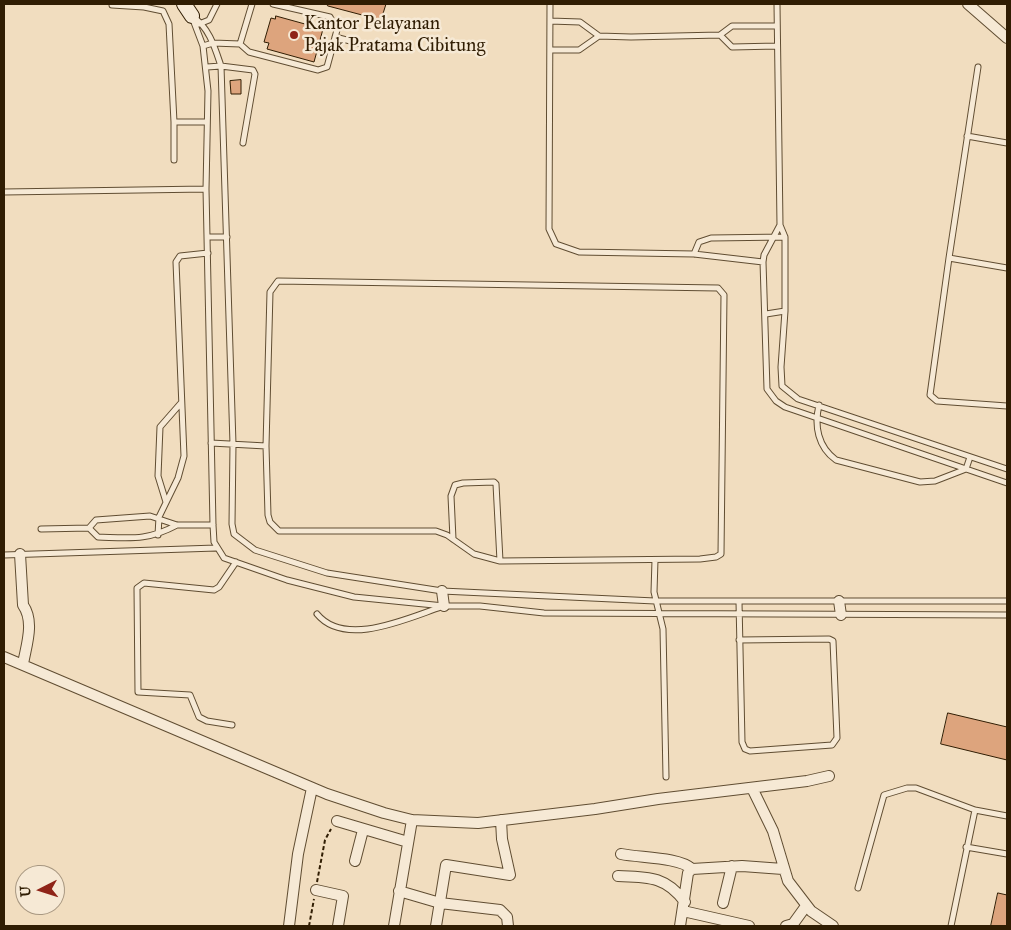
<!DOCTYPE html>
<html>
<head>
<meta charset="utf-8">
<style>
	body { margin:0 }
	#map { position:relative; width:1011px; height:930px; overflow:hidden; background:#f1ddbf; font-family:"IM FELL Great Primer",serif }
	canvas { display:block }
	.frame { position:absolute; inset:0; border:5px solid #301d03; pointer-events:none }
	.north { position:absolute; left:15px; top:865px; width:50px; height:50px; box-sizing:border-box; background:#f6e9d5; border:1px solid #a79781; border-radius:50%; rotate:265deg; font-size:14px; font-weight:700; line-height:20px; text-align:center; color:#301d03 }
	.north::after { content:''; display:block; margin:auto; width:18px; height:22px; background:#8f2418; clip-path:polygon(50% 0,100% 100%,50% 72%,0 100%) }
</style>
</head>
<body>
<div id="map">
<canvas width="1011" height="930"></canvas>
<div class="frame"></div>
<div class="north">U</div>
</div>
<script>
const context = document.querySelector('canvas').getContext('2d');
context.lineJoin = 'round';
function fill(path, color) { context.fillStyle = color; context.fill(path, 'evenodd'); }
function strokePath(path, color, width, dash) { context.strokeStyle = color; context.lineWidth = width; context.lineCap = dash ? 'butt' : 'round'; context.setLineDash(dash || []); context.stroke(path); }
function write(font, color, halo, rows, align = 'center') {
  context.font = font + ' "IM FELL Great Primer",serif'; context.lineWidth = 5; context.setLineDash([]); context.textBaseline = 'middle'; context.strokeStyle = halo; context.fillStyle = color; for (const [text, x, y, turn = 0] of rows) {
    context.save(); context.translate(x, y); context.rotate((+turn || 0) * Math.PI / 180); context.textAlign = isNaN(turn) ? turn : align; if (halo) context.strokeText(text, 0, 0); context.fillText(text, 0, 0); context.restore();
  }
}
const building = new Path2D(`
	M327,4H386L381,20L328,6Z
	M276,16L323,29L314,62L267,49L269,43L264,42L271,18L275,19Z
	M241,80V94H231L230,81Z
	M948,713L1007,727V760L941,744Z
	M998,893L1007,895V926H991Z`);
fill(building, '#dda47d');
strokePath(building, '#301d03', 1);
const lane = new Path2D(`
	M550,4L549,229L556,244L579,252L694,254L763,262
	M777,4L780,225L785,237V311L781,367L782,386L798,399L1007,469
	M112,5L144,7L163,11L169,24L174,122H206
	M192,16C209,27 215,48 221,66L233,444L232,524L234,534L255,550L327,573L442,591L655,601H1007
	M192,17L203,46L208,91L206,189L213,525L214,542L224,558L287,580L354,597L444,606H480L544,613L1007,615
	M550,21L580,22L599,36L631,37L720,35L732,26H777
	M199,24L209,20L217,4
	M720,35L732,47L777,46
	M335,37L381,49
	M240,44L252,4
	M203,46L213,43L240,44L249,52L318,70L327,67L337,30L330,17L273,4
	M550,50H579L599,36
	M207,67L221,66L253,70L255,74L243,143
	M978,67L949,258L930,395L937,401L1007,406
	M967,136L1007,143
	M174,160V122
	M4,192L206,189
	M780,225L764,255L763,262L767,389L776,401L785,407L1007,483
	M208,237H227
	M694,254L699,242L711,238L785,237
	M949,258L1007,268
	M278,281L718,288L724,295L721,554L716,557L700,559L500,561L474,554L447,535L436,531H279L270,522L268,515L266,446L270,292Z
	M766,314L785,311
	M819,405C814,426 818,447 836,460L920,482L935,481L966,469L970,457
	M211,443L266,446
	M166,502L158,476L160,427L181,403
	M89,528L96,520L150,516L177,525H213
	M41,529L89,528L98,537C131,538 147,541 177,525
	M158,535L159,517L178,478L184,456L176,262L180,256L208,253
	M453,539L451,496L455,485L463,483L494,482L496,484L500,561
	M4,555L216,548
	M655,560L654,592L663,629L666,777
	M317,614C345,648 408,618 441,607
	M739,640L829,639L833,641L837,738L832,745L750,751L745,749L742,742L739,602
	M232,725L207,721L199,717L190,695L138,692L137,588L144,583L214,590L219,587L236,562
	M966,847L1007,854
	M858,888L884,795L907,788H916L975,810L1007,816
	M951,926L975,810`);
const street = new Path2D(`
	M968,4L1007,38
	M20,554L23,605C35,622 26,646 23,664
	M442,591L444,606
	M839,601L841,615
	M4,657L327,794L384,813L412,820L478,823L595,809L658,799L807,781L829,776
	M752,788L773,831L788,881L811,911L833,926
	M337,821L408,842
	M621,854C640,858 679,857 692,869
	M355,861L363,830
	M618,876C648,877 666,876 685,902
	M316,890L343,896L338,926
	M399,891L440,903L500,910L507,917L508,926
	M723,903L732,866
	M683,911L749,926
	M289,926L298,854L312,788
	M394,926L412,820
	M436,926L446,865L510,875L502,839L501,820
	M680,926L688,873L692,869L742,866L783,869
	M786,926L793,924L806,906`);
const secondary = new Path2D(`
	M184,4L192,16`);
strokePath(lane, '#604d32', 7);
strokePath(street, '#604d32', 12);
strokePath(secondary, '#301d03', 16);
strokePath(new Path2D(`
	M317,882L325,840L331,829
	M309,926L314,899`), '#301d03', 2, [4, 2.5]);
strokePath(lane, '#f6e9d5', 5);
strokePath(street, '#f6e9d5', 10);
strokePath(secondary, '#f6e9d5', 14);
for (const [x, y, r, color] of [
	[294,35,5,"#8f2418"]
]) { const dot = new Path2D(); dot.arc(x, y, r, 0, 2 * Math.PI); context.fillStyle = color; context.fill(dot); strokePath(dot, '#f6e9d5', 2); }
write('19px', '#301d03', '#f6e9d5', [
	["Kantor Pelayanan",304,24],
	["Pajak Pratama Cibitung",304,46]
], 'left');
</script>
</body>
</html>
